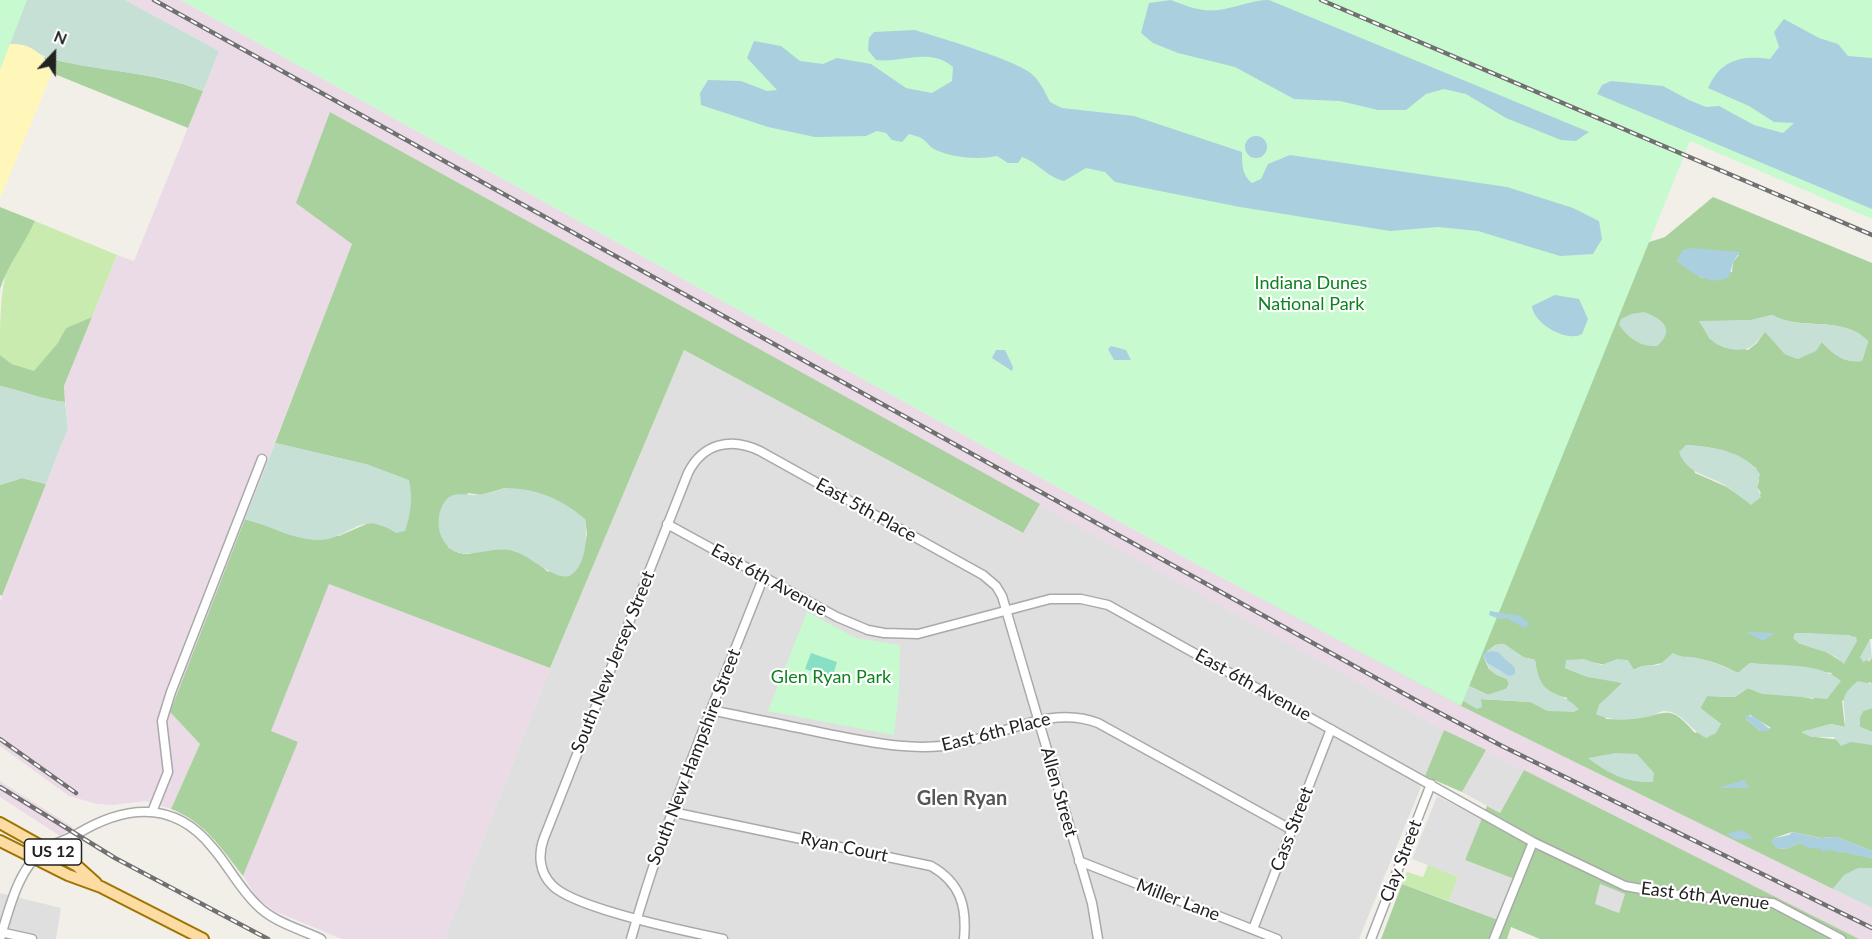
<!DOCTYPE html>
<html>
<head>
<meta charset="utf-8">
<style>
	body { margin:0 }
	#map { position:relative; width:1872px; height:939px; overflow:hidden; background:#f2efe9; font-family:Lato,sans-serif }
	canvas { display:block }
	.north { position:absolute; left:24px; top:24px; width:60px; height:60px; -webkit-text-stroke:4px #fff; paint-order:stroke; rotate:22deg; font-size:16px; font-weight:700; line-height:24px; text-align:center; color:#222 }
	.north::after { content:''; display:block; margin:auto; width:21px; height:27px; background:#222; clip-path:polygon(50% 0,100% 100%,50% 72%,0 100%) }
</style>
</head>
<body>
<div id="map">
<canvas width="1872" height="939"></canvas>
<div class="north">N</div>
</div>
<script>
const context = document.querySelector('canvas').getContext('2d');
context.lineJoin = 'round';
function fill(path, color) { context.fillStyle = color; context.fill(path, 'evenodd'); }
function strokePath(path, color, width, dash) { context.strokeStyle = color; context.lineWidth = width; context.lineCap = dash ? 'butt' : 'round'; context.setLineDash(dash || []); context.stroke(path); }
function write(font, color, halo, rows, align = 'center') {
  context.font = font + ' Lato,sans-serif'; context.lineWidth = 4.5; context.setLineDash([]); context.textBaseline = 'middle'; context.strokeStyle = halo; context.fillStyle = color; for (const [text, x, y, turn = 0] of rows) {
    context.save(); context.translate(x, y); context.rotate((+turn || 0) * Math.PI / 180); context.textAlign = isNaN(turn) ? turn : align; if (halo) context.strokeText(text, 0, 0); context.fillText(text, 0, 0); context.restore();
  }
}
fill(new Path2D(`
	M684,350L1022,533L1040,504L1444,730L1359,939H444L550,668Z
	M1486,750L1524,770L1500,813L1462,792Z
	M1437,796L1482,819L1465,860L1517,880L1501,921L1449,901L1458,877L1412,859Z
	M1600,884L1626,894L1619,913L1594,904Z
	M0,893L61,908L56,939H0Z`), '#e0dfdf');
fill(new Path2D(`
	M125,0H181L1180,555L1461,706L1872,908V939H1859L1444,730L330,112L352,244L170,712L200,744L171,809L146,801L113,805L97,804L69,796L0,746V602L68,428L64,386L117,255L134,261L219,51Z
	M329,584L550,668L444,939H342L274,911L258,899L243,876L298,742L270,732Z
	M0,781L33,802L73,827L60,836L0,797Z`), '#ebdbe7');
fill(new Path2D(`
	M35,221L117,255L92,317L66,328L57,344L34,372L12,364L0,355C0,328 0,290 8,266C18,249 26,239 35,221Z
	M1428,865L1458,877L1449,901L1402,884L1407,872L1423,877Z`), '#c9ebb0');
fill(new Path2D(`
	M44,57C96,71 153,71 203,91L188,128L52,73Z
	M330,112L1040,504L1023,533L684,350L550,668L329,584L271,731L298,742L243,876C221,848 205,822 171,809L200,744L170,712L245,519L296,535L339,536L371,522L386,527L369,465L275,443L352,244L296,203ZM505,488L585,519L587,534L584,549L548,572C534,559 517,549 497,548C476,548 469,562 448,547L468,493L481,495Z
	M1713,197L1872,263V639H1870L1868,662L1872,658V684L1870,682L1842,701L1845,727L1831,724L1802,732C1823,743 1851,736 1872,745V851L1837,837L1821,838L1792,832L1774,838L1772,842L1777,848L1786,849L1799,843L1872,858V868C1853,868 1844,875 1833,889L1461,706L1231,582L1618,252L1665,237ZM1739,255L1733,262L1732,272L1702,278L1677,261ZM1772,315C1803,332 1841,314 1868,341L1862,361C1844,363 1834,355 1822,342L1798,359L1785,354L1765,331L1757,343L1748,350L1710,339L1700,322L1752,320ZM1686,445C1716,447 1731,451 1756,468L1759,481L1757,487L1761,493L1751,504L1727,487L1695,473ZM1807,633L1838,637L1850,635L1849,653L1844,663L1820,648L1798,643ZM1504,644L1523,657L1535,660C1538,683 1543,693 1568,698L1548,711L1531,702L1481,699L1469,686L1488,695L1506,689L1509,684L1507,679L1489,669L1483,656L1495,645ZM1680,657C1701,657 1719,663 1738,673L1750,663L1832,673L1813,699L1789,694H1763L1748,688L1735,697L1707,696L1700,708L1721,724L1695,733C1669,703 1669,714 1636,718C1626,720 1616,719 1606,719L1599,705L1622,684L1620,681L1588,677L1565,668L1567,660C1590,659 1608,667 1631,670C1636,670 1639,666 1644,666C1657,665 1666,662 1680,657ZM1750,715L1771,728L1760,731L1746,719Z
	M0,207L35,221C24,245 8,264 0,289Z
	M92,317L64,386L65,402C43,400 22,391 0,386V355L12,364L34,371L57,344L66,328Z
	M22,478L46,484L2,596L0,595V485Z
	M1872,708V732L1860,727V717L1863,711Z
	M1444,730L1486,750L1462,792L1425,776Z
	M1524,770L1859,939H1540L1511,927L1507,939H1381L1402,884L1501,921L1517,880L1465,860L1487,806L1500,813ZM1600,884L1625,894L1619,913L1595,904Z`), '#a9d19e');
fill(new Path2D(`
	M0,0H125L219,51L203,91C155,71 102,73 53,59C37,55 28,44 10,44L0,33Z
	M1644,312C1661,318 1677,329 1657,346C1642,348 1626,337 1619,324L1621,319L1631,314Z
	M1772,315C1804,332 1841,314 1868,341L1862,361C1843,363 1835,355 1822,342L1816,351L1798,359L1785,354L1765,332C1753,348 1746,353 1726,348C1720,346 1713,343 1710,338C1706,333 1703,327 1699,321L1752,320Z
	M0,386C22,390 43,400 65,402L68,428L46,484L22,478L0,485Z
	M275,443L369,465L409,480C413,497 411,514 405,531L396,533C358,508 351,541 317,540C294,540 268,525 245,519Z
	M1686,445C1712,447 1744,450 1760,474L1757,487L1761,497L1751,505C1743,499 1736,493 1728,487C1710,475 1687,475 1679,452Z
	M505,488C536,488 562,499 585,519C587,536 587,564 571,575C557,583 531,556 514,551C489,544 460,567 443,540C438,532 437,518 441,509C449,486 466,498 483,494C491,493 498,490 505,488Z
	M1795,633C1808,633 1847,634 1856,637L1857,641L1844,664C1827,646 1805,651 1793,638Z
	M1870,639L1872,658L1863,662L1860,657Z
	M1504,644L1523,657L1535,660C1541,701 1556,686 1579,709L1574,712L1548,711L1531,702L1481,699L1482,707L1477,709L1458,698L1469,686L1487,695L1506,689L1509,684L1507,679C1498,676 1490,674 1487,663L1502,672L1510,664C1504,657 1496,649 1486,652L1495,645Z
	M1673,653C1681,658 1688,656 1697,658C1711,661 1724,666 1738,673L1750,663C1778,666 1820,662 1841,681L1827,699L1763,694L1748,688L1735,697L1707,696L1700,708L1721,724L1716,733L1706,738C1691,731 1682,711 1664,711C1660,711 1655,715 1651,716C1633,720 1612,722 1596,714L1599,705L1622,683L1588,677L1565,668L1566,660L1584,659L1601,665L1617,659L1628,660L1634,670L1642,666L1659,665Z
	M1858,681L1872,684V708L1863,711L1860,717V727L1872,732V745L1851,742L1841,746L1834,737H1811L1801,732L1831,724L1845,727C1847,704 1835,699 1858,681Z
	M1616,753L1637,754L1654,773L1653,782C1626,783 1609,774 1588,758Z
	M1858,868H1872V908L1833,889L1844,875Z`), '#c6e0d5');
fill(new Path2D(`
	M10,44C32,43 43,54 52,73L0,199V49Z`), '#fff6b9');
fill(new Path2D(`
	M0,0H27L0,70Z
	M181,0H1872V219L1690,141L1461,706L1180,555Z
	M807,612L856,638L900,645L899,690L894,735L768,711Z`), '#c7facf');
fill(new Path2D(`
	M811,653L837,662L832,678L805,669Z`), '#88e0c4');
fill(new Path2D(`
	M1171,0C1186,6 1201,12 1218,10C1236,8 1251,0 1269,0L1589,132L1576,141L1561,140L1506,118L1466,94L1444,89L1426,94L1406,110H1378L1340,101L1294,99L1235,67L1178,53L1153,43L1141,33L1149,3Z
	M1784,19L1819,38L1838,44L1848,56L1872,58V209L1597,94L1602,85L1611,81L1663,86L1689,100L1706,107L1719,106L1754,125L1783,133L1794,123L1774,122L1749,106L1708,88C1721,59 1742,55 1770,59L1779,47L1774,32Z
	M915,30C940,38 1017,60 1033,75C1041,83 1045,92 1050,102L1062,108L1134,116L1242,152C1242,166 1242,175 1252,183L1261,179L1268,164L1290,155L1507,187L1573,208L1599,221L1602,239L1593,254L1560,256L1478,231L1438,227L1390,231L1240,207L1115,182L1105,172L1086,168L1064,181C1045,176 1039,163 1022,157L1018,163H1008L997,156C979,160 953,158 936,150C924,144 930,139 909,134L902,142L892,140L886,133L877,131L866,136L815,137L768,127L701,105L700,93L708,80L741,81L767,91L777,90L747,58L754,41L781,46L800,61L823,64L837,58L871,64L906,88L932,93L952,81L953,67C930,47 903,63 876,60L868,50L869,38L874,32Z
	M1245 147a11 11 0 1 1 22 0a11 11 0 1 1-22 0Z
	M1689,248L1740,252L1733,262L1729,277C1710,287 1692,273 1677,261L1682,251Z
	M1555,295L1579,299L1588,319L1582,334C1567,343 1533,323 1532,306Z
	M1111,346L1126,350L1131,360H1114L1108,349Z
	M996,350H1005L1013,367L1012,371L992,358Z
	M1490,611L1520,616L1530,624L1524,628L1507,618L1500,619L1489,615Z
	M1746,632L1775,633L1763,641Z
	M1491,651L1498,652L1515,668V674L1509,676L1487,663L1483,656L1486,652Z
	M1746,715L1756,718L1771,730L1760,731L1746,719Z
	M1744,780L1749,788H1718Z
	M1742,830L1754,838L1737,840L1726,834Z
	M1792,832L1820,838L1837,837L1872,851V858L1829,850L1823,852L1821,849L1808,848L1799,843L1786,849L1777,848L1771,842L1774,838L1789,835Z`), '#aacfdf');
const minor = new Path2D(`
	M667,524L837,617L868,630L884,633L918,634L1050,599H1081L1108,605L1533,842L1625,886L1669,894L1773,903L1841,939
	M711,710C748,718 786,725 823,733C870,742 915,753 962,743C1007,733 1053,705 1098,723L1292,830
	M152,812L168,772L162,721L171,692L262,459
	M672,812L931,866C961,883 967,907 964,939
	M1079,861L1277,939
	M1253,929L1331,729
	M0,932L32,939
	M0,939C9,910 18,868 44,850C54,843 67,840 77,834C125,805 174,800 212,847C228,865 239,888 257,905C273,922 300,929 321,939
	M631,939C666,815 717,696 764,576
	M723,939C689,932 573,908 552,885C539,872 538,854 544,838L688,473C703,443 731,437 760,451L983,575L996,586L1002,596L1092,903L1098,939
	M1371,939L1431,784
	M1494,939L1533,842`);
const major = new Path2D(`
	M0,823L77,866L96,883
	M0,841L68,875L101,887L203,939`);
strokePath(minor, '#a9a9a9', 11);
strokePath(major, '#9f7500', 14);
strokePath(minor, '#fff', 8);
strokePath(major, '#fcdca3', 10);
const rail = new Path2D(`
	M154,0L1421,703L1502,746L1872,928
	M1321,0L1872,235
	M0,739L76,793
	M0,787L115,858L268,939`);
strokePath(rail, '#707070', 4.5);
strokePath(rail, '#fff', 2, [7]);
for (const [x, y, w] of [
	[53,852,57]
]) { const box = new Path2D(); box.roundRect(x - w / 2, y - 13, w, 26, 4.5); context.fillStyle = '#fff'; context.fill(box); strokePath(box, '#222', 1.5); }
write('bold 16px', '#222', null, [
	["US 12",53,852]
]);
write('18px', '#0c831e', '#fff', [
	["Indiana Dunes",1311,283],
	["National Park",1311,304],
	["Glen Ryan Park",831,677]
]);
write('18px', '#222', '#fff', [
	["East 5th Place",866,510,29],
	["East 6th Avenue",769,580,29],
	["South New Jersey Street",613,662,-68],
	["East 6th Avenue",1253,685,29],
	["East 6th Place",996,732,-14],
	["South New Hampshire Street",694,757,-69],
	["Allen Street",1059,792,74],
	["Cass Street",1292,829,-69],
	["Ryan Court",844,847,12],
	["Clay Street",1401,861,-69],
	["East 6th Avenue",1705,896,7],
	["Miller Lane",1178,900,21]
]);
write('bold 20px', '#555', '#fff', [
	["Glen Ryan",962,799]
]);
</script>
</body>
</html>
